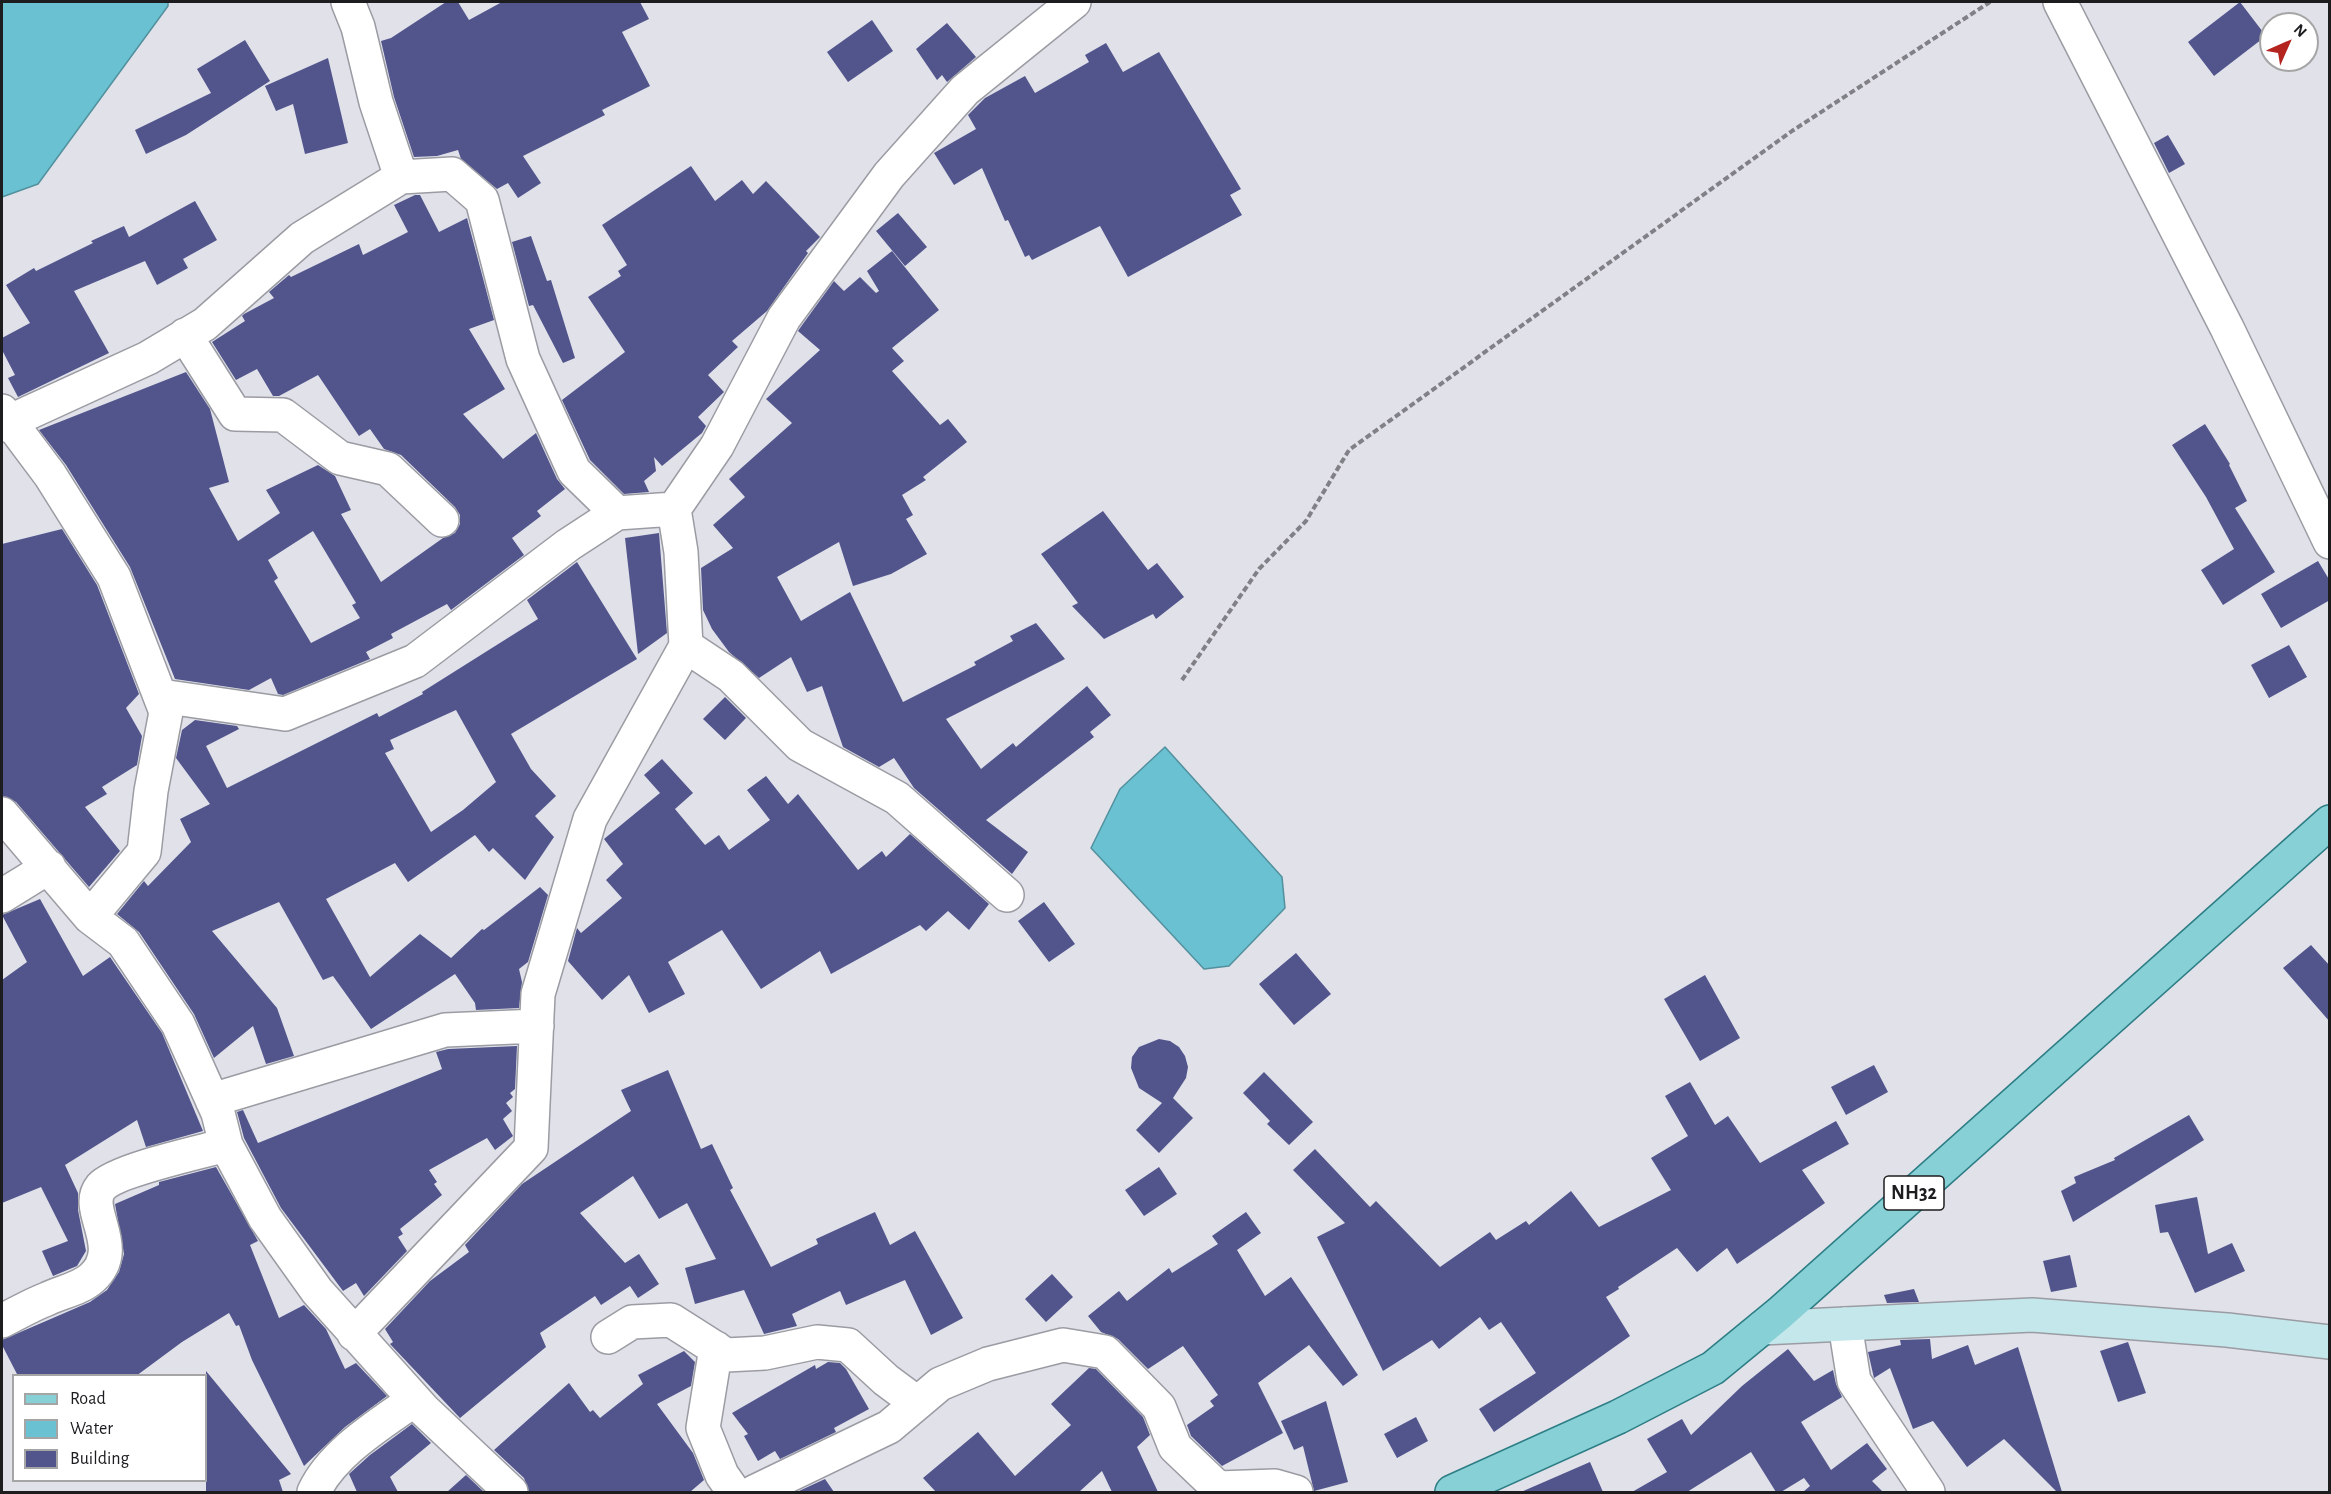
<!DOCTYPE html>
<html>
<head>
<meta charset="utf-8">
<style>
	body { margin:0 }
	#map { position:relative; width:2331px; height:1494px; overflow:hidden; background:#e0e1e9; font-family:"Alegreya Sans",sans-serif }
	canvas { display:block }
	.frame { position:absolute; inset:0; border:3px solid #1d1d20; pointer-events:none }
	.legend { position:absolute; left:12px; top:1374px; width:195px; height:108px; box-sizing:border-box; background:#fff; border:2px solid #a5a5a6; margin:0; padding:8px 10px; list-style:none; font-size:18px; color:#1d1d20 }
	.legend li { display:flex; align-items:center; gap:12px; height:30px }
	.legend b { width:30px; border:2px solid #a5a5a6 }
	.north { position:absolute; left:2259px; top:12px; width:60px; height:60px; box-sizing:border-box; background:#fff; border:2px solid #a5a5a6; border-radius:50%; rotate:45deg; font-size:16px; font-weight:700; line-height:24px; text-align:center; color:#1d1d20 }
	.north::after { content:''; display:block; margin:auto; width:21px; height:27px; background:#b42520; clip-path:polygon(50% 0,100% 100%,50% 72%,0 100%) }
</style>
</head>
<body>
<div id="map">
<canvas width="2331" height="1494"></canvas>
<div class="frame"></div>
<ul class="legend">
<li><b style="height:8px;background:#86d0d6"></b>Road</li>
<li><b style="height:16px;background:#69c1d2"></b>Water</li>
<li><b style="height:16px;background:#52558c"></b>Building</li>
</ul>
<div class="north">N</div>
</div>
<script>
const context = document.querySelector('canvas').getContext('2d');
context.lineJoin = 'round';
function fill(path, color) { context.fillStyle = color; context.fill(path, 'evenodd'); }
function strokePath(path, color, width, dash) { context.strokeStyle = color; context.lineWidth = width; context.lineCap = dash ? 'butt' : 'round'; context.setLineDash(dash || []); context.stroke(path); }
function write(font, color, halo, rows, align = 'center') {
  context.font = font + ' "Alegreya Sans",sans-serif'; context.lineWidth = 6; context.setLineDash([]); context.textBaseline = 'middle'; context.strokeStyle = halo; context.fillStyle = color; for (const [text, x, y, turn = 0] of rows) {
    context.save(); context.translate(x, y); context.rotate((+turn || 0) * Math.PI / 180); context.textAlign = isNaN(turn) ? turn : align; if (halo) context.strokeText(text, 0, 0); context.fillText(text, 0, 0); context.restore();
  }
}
const water = new Path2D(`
	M2,2H168V6L38,184L2,197Z
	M1165,747L1282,877L1285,908L1229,966L1204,969L1091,848L1120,789Z`);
fill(water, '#69c1d2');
strokePath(water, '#52909d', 1.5);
fill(new Path2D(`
	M446,2H458L469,20L502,2H640L649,19L622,32L650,86L602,110L605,115L523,156L541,183L518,198L508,183L497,189L461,159L458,150L437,156L414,157L394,97L381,41L391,38Z
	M2240,2L2266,36L2214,76L2188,42Z
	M872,20L893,51L848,82L827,52Z
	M947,23L976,57L947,82L942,75L937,80L916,49Z
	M245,40L270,81L186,135L146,154L135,130L211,93L197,69Z
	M1106,43L1123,72L1159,52L1241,189L1230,195L1242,215L1128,277L1100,226L1032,260L1029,255L1025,257L1008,220L1005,221L982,168L954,185L934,153L976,129L968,115L985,98L1025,76L1035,93L1089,62L1085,55Z
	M328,58L348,143L305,154L293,104L276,111L265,86Z
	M2168,135L2185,164L2169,173L2154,143Z
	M691,166L715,201L742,180L753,194L766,181L820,237L806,251L808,253L767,311L732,341L738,347L708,375L724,392L698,417L706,426L702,433L662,466L654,457L656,471L644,481L649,492L624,494L590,460L562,400L625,352L588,297L621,276L618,271L627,265L602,225Z
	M415,195H420L439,232L467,218L494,320L469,329L505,389L463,414L503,459L536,433L557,479L565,489L537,511L541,516L512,538L524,555L451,610L447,604L391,634L393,638L366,652L370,659L283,695L278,694L271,678L249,690L175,679L130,567L66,465L39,430L186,372L210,409L229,482L209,488L238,541L280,513L266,490L318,465L335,476L351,510L341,514L381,582L443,538L455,533L460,524V515L455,507L401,455L384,449L370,429L359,436L318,375L279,396H273L257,369L236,380L212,342L245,321L242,316L244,314L274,298L269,292L289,275L291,277L359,244L363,255L408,232L394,205ZM313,531L356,603L352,605L360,618L311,643L274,581L278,578L268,560Z
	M195,201L217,240L183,259L188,268L157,285L145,261L74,291L109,353L18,397L8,378L15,375L2,350V338L30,323L6,285L34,268L36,271L93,243L91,241L124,226L129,237Z
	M898,213L927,247L905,266L876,231Z
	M531,236L547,281L551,280L575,358L563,363L533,305L529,306L512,242Z
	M892,251L939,310L892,348L904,361L892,371L940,425L948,419L967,442L923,477L926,480L902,495L913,515L906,519L927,554L891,574L853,586L839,542L777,577L801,621L850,592L903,702L976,665L974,662L1013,641L1010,636L1036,623L1065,659L946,719L981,769L1013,743L1016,747L1087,686L1111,715L1090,732L1094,737L986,820L1028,852L1012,874L914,788L894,758L879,767L843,747L822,686L807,692L791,657L759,678L729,652L712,629L703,610L701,568L733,548L713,525L745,497L729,479L792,423L766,399L820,350L798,331L800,328L834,281L844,291L860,277L876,293L879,291L867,271Z
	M2205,424L2230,464L2229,465L2247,501L2235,508L2275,572L2223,605L2201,570L2234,549L2206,497L2172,445Z
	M1103,511L1148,570L1157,563L1184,597L1156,619L1153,614L1104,639L1072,606L1078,603L1041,554Z
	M62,529L97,585L139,694L126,708L142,736L137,765L102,787L107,794L85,807L120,851L89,887L16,802L2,796V544Z
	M659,533L667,633L638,654L625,538Z
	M2318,561L2330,581V600L2281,628L2261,594Z
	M577,562L637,659L511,734L531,769L556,796L535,816L554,837L525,880L493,848L489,852L475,835L408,882L395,863L326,899L370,977L420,934L451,958L482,929L484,930L540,887L548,895L528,962L519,969L522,982L519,1008L476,1010L475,1003L455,974L371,1029L333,976L323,980L279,902L212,931L277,1008L294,1056L266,1064L253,1026L214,1058L194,1014L139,932L117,914L144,881L148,886L191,842L180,819L210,804L176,758L182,730L195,720L237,726L239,729L206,746L227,788L377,713L379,717L423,694L422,692L538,619L527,600ZM456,710L496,782L463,810L431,832L385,753L394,749L390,740Z
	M2289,645L2307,677L2269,698L2251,665Z
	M725,697L746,718L725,740L703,719Z
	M662,759L693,793L675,809L705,845L719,835L729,850L770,820L747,790L766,776L788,804L798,794L858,870L882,851L886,857L910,834L989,904L969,930L948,911L926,931L920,925L831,974L820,951L761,989L722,930L668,962L685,994L649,1013L629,975L602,1000L568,961L577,928L581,933L622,898L606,880L623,864L604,839L660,793L644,775Z
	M40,899L83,976L110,957L162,1033L203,1131L146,1147L137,1120L65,1165L78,1193V1210L86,1251L77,1266L53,1276L42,1251L68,1241L41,1187L2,1203V980L27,962L2,915Z
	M1044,902L1075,944L1049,962L1018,921Z
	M2311,945L2330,966V1022L2283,968Z
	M1296,953L1331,994L1294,1025L1259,984Z
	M1705,975L1740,1038L1700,1061L1664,999Z
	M1159,1039L1170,1041L1179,1047L1185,1056L1188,1067L1186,1078L1173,1098L1193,1118L1159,1153L1136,1130L1162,1103L1139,1088L1131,1068L1132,1057L1139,1047Z
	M517,1046L515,1089L510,1093L513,1097L506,1103L512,1111L503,1119L513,1136L495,1150L487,1138L429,1170L437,1182L434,1184L442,1195L400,1229L403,1234L398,1237L407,1251L364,1296L356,1283L343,1291L281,1208L244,1138L237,1112L243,1110L258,1143L442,1069L436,1052L448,1049Z
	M1874,1065L1888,1092L1846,1115L1831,1087Z
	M668,1070L701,1149L712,1144L733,1188L730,1190L771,1267L818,1244L816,1239L875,1212L890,1245L915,1231L963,1318L931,1335L905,1280L846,1305L840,1291L792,1314L797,1326L764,1334L744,1290L695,1304L685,1268L716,1259L687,1203L659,1219L633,1176L580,1213L625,1263L639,1254L659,1284L638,1298L630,1286L601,1305L595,1296L540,1333L546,1347L460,1418L390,1344L393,1342L385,1329L430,1281L469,1252L465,1245L522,1184L631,1111L621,1090Z
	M1264,1072L1313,1122L1289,1145L1267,1124L1270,1121L1243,1093Z
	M1690,1082L1715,1125L1728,1116L1760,1163L1836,1121L1849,1144L1802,1170L1825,1203L1737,1264L1727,1248L1697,1272L1677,1248L1618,1287L1619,1289L1606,1297L1630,1336L1494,1432L1479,1409L1536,1373L1501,1322L1489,1330L1480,1317L1439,1349L1432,1340L1383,1371L1317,1237L1345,1223L1293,1170L1315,1149L1370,1207L1376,1201L1440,1267L1490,1232L1496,1240L1526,1221L1529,1225L1571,1191L1599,1227L1671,1190L1651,1158L1688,1136L1665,1096Z
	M2189,1115L2204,1140L2073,1222L2061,1191L2076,1183L2074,1177L2115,1160L2114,1158Z
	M216,1167L258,1241L250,1245L279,1318L304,1305L326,1329L345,1369L356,1363L387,1396L345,1427L304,1466L252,1360L239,1325L236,1326L229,1313L182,1342L136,1376H18L2,1345V1340L90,1302L107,1290L119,1272L124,1254L115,1204L159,1185V1182Z
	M1159,1167L1177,1194L1144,1216L1125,1190Z
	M2197,1197L2208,1254L2232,1243L2245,1271L2195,1293L2168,1232L2160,1233L2155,1205Z
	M1246,1212L1261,1233L1237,1250L1265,1296L1291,1277L1358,1375L1343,1386L1309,1345L1258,1383L1283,1433L1222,1466L1191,1436L1187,1425L1214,1406L1210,1401L1218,1395L1183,1346L1148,1369L1118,1339L1101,1332L1088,1316L1119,1291L1127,1301L1169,1268L1172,1273L1218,1244L1212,1236Z
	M2070,1255L2077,1287L2051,1292L2043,1261Z
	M1052,1274L1073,1297L1046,1322L1025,1299Z
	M1914,1289L1919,1302L1887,1303L1884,1295Z
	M1930,1339L1932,1359L1968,1345L1975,1365L2018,1347L2062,1492H2057L2004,1439L1967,1467L1933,1421L1913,1429L1890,1368L1874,1378L1868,1352L1901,1345L1900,1340Z
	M2128,1342L2146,1393L2118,1402L2100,1351Z
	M1788,1349L1814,1381L1833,1370L1836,1384L1842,1397L1801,1422L1831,1470L1867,1443L1887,1469L1872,1481L1883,1492H1803L1810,1486L1804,1478L1781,1492H1776L1751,1452L1687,1492H1632L1667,1472L1647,1439L1682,1419L1691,1435L1742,1386Z
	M684,1351L695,1362L691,1386L657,1404L693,1453L704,1480L690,1492H529L524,1478L494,1450L569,1383L590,1412L593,1410L600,1418L643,1384L638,1375Z
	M828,1362L840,1363L846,1369L869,1409L834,1428L836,1432L780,1459L775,1451L758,1461L744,1436L748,1434L732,1413L815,1365L816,1369Z
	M1089,1368L1096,1369L1143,1417L1150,1435L1137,1447L1158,1492H1112L1102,1471L1079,1492H936L923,1478L978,1432L1015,1476L1071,1425L1051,1404Z
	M206,1371L291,1474L279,1480L283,1492H206Z
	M1326,1401L1348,1482L1314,1491L1303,1446L1294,1450L1281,1421Z
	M1416,1417L1428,1441L1397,1458L1384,1434Z
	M412,1424L431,1443L390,1477L398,1492H357L349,1474L370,1455Z
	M1590,1462L1603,1492H1521Z
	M466,1475L484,1492H447Z
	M825,1479L834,1492L799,1491Z`), '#52558c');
const street = new Path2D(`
	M348,2L358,27L376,102L401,177L452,174L482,200L523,359L574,471L617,513L674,509
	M2060,2L2227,328L2330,542
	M185,335L235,414L283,415L340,458L388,469L442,520
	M2,411L50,475L114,577L166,712L151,791L144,852L90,917
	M2,425L148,358L205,324L302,238L401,177
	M686,646L731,676L800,745L897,798L1007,895
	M161,696L285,714L415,661L568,545L617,513
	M2,814L90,917L123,942L178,1024L218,1113L226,1145L265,1218L317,1291L424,1410L511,1492
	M2,896L49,867
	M212,1100L445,1030L537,1026
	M2,1321C16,1314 31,1305 47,1299C61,1292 80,1289 92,1278C126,1247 82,1210 101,1187C116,1170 201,1152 226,1145
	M1845,1324L1854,1381L1928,1492
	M354,1334L531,1148L538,994L590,819L686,646L681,552L674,509L717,446L784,318L889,175L965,90L1074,2
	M608,1337L632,1322L671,1320L726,1355L765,1353L817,1342L848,1345L886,1380L917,1403
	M716,1348L703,1428L722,1475L734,1492
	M314,1492C332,1453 379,1425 414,1400
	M754,1492L889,1427L940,1384L988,1364L1063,1345L1105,1352L1159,1407L1175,1447L1218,1488L1275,1486L1296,1492`);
const secondary = new Path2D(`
	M1762,1328L2032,1315L2227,1330L2330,1342`);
const primary = new Path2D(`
	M1452,1492L1618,1417L1713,1368L1780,1313L2330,822`);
strokePath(street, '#9b9ca3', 36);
strokePath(secondary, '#9b9ca3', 36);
strokePath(primary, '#2d7d85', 36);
strokePath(new Path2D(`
	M1182,680L1259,569L1306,521L1349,450L1792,131L1990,2`), '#808086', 4, [6, 3]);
strokePath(street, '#fff', 33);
strokePath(secondary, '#c3e7eb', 33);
strokePath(primary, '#86d0d6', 33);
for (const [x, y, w] of [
	[1914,1193,60]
]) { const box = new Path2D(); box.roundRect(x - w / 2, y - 17, w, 34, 4.5); context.fillStyle = '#fff'; context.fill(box); strokePath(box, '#1d1d20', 1.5); }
write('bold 20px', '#1d1d20', null, [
	["NH32",1914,1193]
]);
</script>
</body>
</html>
